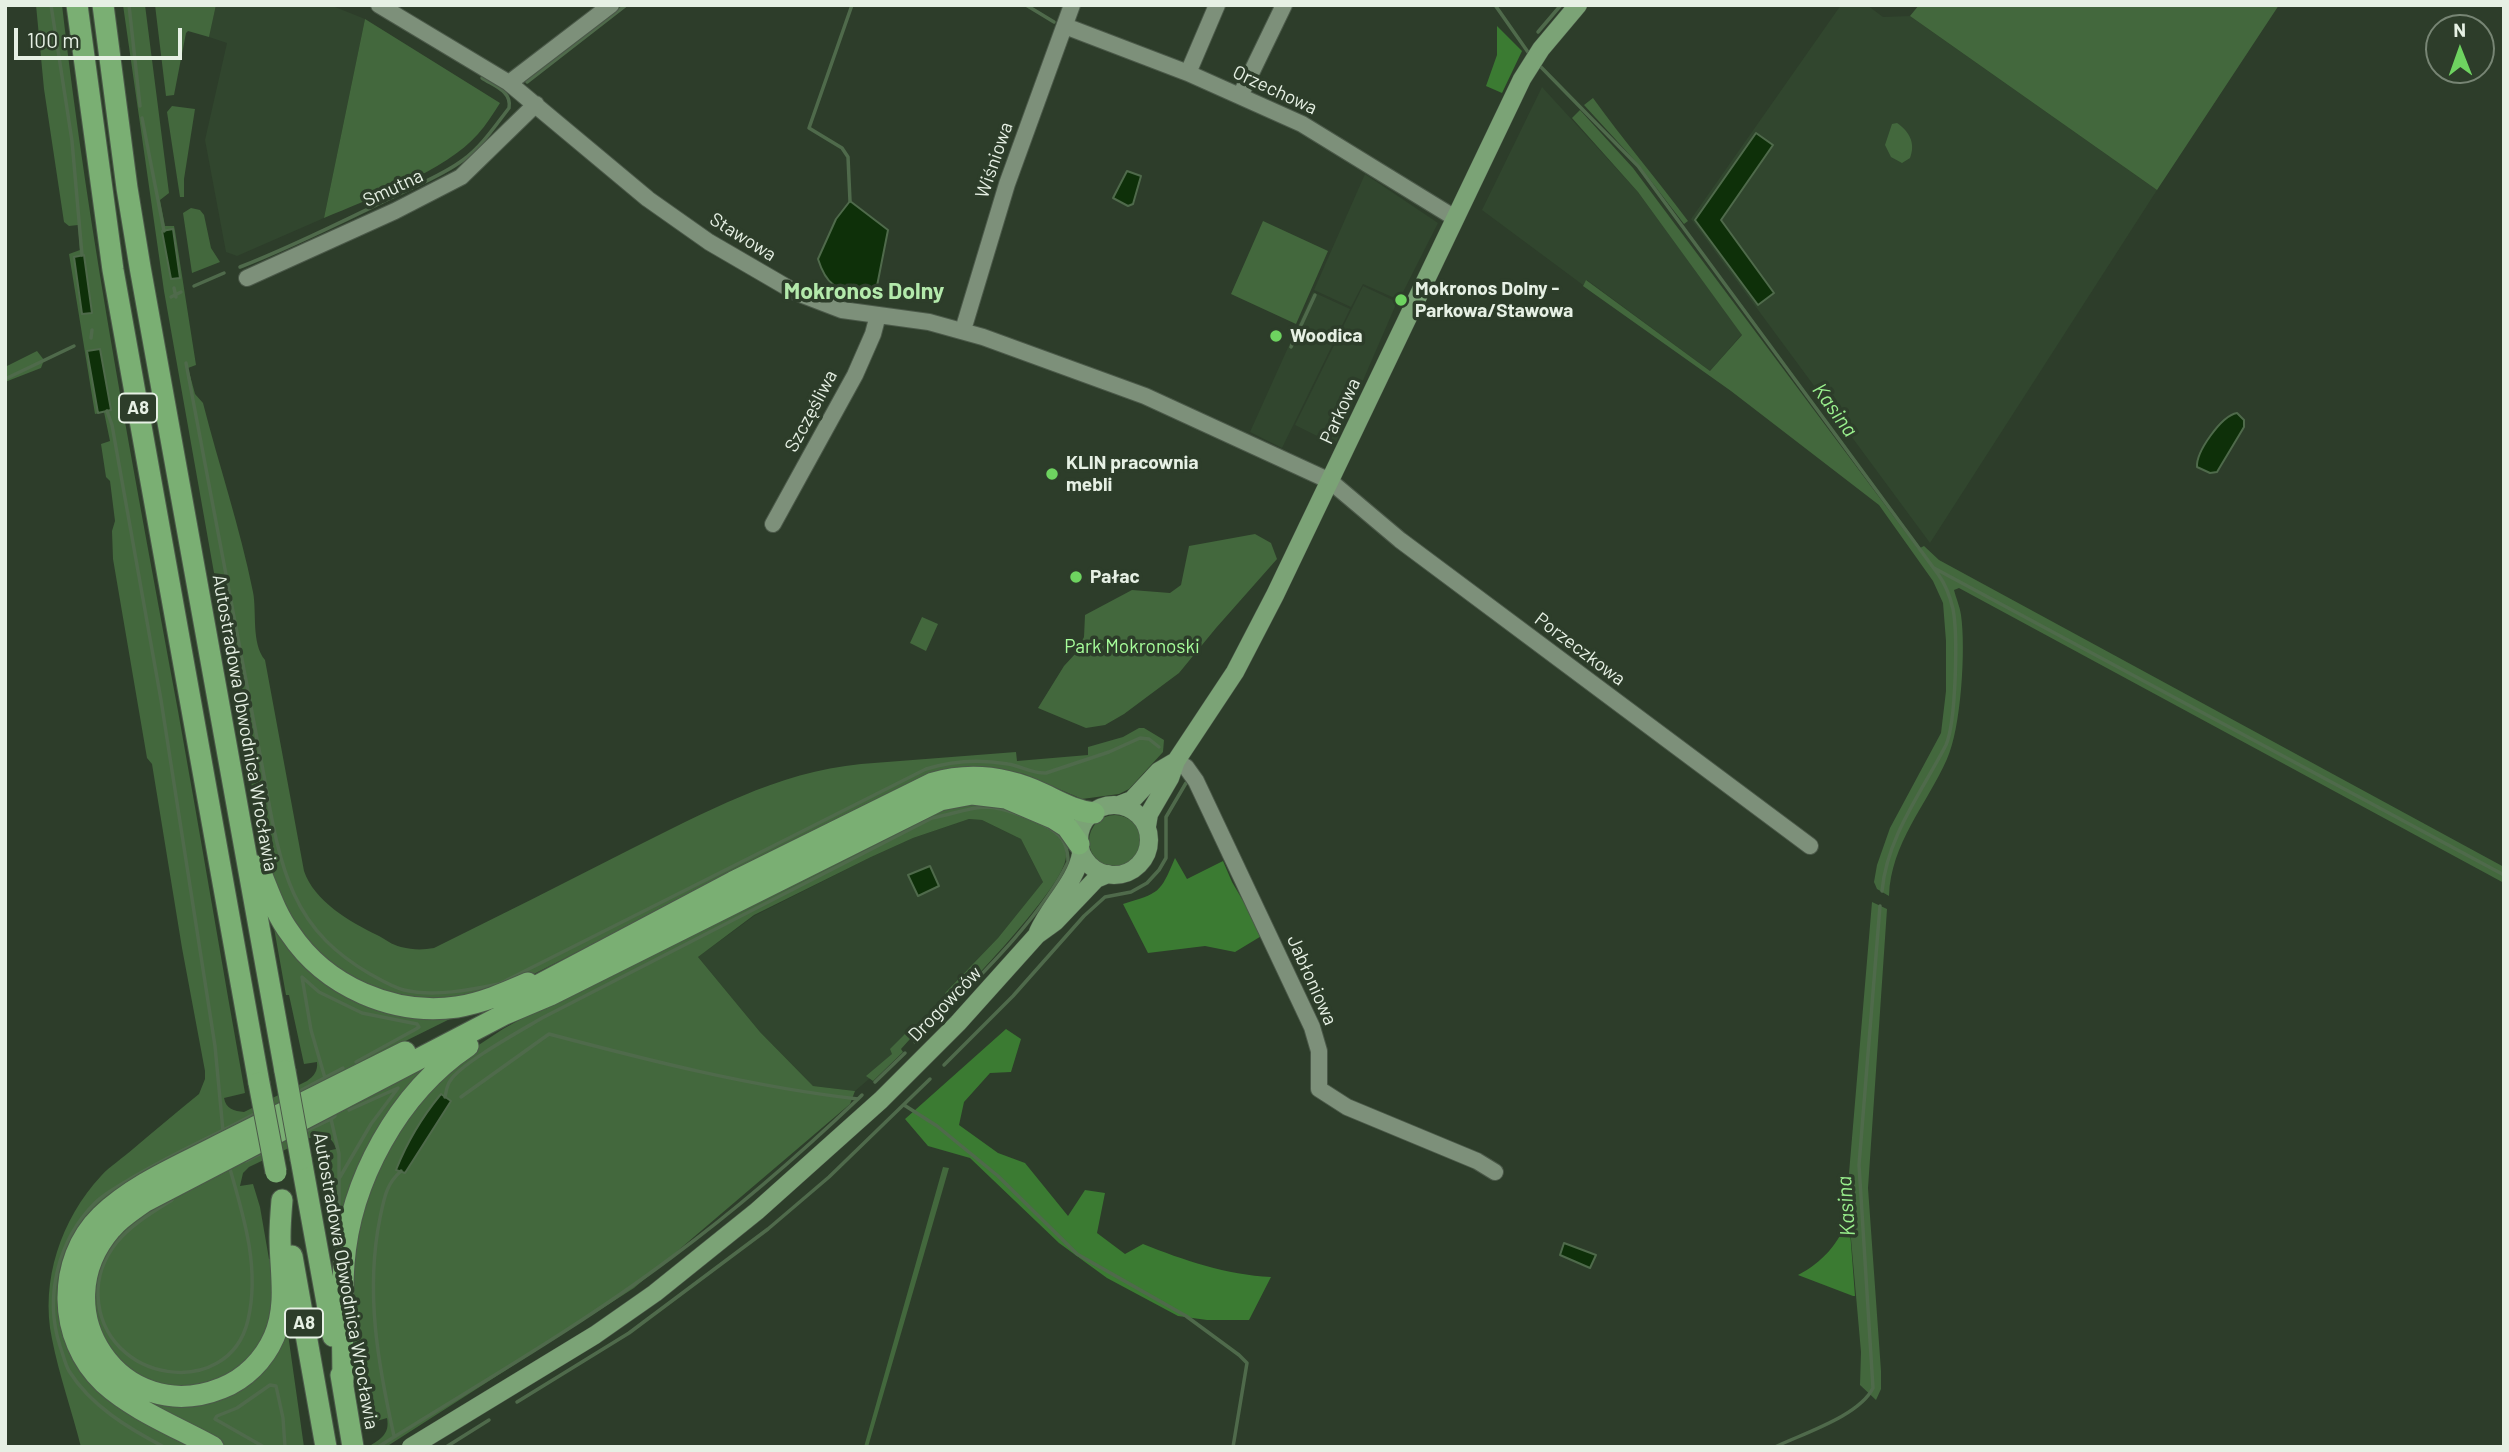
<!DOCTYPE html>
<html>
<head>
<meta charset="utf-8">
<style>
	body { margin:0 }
	#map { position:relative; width:2509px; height:1452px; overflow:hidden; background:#2d3d2a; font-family:Barlow,sans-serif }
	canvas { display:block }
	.frame { position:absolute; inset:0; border:7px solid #e6f0e4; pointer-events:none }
	.north { position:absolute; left:2425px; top:14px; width:70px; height:70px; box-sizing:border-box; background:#2d3d2a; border:2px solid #778574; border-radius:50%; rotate:359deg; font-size:19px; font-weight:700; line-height:28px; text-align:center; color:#e6f0e4 }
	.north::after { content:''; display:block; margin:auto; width:24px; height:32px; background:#6ed360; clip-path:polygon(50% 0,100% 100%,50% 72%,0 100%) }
	.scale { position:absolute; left:14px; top:28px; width:168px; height:32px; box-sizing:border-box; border:4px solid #e6f0e4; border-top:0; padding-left:9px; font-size:21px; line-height:24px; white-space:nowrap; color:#e6f0e4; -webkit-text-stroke:5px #2d3d2a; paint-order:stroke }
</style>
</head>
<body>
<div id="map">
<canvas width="2509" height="1452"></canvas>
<div class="frame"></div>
<div class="north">N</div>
<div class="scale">100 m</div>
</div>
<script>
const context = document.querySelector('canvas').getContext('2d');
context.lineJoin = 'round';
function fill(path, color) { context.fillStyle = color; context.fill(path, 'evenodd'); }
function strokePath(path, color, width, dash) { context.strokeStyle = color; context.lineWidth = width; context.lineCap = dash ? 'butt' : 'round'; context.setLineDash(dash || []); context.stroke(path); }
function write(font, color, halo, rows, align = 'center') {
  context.font = font + ' Barlow,sans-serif'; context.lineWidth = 7; context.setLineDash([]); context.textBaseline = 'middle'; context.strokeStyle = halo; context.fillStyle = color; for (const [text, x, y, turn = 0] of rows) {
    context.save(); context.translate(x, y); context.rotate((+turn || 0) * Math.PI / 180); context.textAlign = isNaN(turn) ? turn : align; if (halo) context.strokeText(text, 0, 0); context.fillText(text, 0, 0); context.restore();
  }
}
fill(new Path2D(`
	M216,5H330L365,19L324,218L237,256L226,252L205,140L227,43L209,37Z
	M1841,5H1867L1883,17L1910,16L2157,190L1930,543L1691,219Z
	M1542,87L1638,192L1742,334L1710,371L1587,280L1583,285L1482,210Z
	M1365,174L1438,223L1399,300L1363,284L1351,307L1314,290Z
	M1363,286L1397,302L1335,445L1295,425Z
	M1313,292L1350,309L1282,448L1250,432Z
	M969,819L982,820L1021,839L1043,882L998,938L945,993V999L869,1079L855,1091L813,1086L760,1032L698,957L754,916L871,857L913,838Z`), '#31462e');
fill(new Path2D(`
	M36,5H62C89,242 135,476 178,711C201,838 222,966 245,1093L224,1098C226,1109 234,1111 244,1112L307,1081C314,1076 318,1071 317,1062L304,1064L289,995H286L274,928L320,974L462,1013L246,1120L138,1178L61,1310L190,1447H81C72,1411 59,1375 52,1339C40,1281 61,1219 101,1176C110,1166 123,1158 133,1149C155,1130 177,1112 199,1094L205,1079V1071L182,948L152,764L147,758L113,559L112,531L115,521L110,481L106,477L101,444L110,441L104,412L95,414L69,254L80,250L78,225L69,226L64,222L44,89Z
	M123,5H145L169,193L160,200L165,226H174L175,231L196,365L188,368L195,394L203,403C219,466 240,527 253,592C257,612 251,643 265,660L304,871C314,901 350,922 377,935C385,939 392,945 401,947C413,950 423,950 434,948C499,916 564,883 629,850C704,813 777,772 861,764L1016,752L1017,761L1088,755V747L1123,737L1139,728H1144L1164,740L1163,752L1129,789L1119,794L1082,799L1024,774L988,767L955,768L925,776L526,978L464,999H402L344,976L301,937L268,867L263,849L164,291Z
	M155,5H216L209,37L188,31L186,33L174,95L166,96Z
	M1919,5H2279L2157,190L1910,16Z
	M365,19L500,103C493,114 486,125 478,134C446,171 369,199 324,218Z
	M1593,98C1623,140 1657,179 1688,221L1684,224L1638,164L1584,105Z
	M172,106L195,109L184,179V197H180L167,112Z
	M1580,110L1633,168L1918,549L1924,546L1939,560L2504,867V883L1959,588L1954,590C1956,598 1960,607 1961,615C1966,649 1961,729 1947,759C1926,806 1891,843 1889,896L1877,889L1874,882L1877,865L1890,828L1941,733L1946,691V641L1943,603L1933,581L1879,505L1731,391L1583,286L1586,280L1710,371L1742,335L1638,192L1572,118Z
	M1897,123C1909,131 1916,143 1910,158L1902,163L1891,157L1885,145L1892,124Z
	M191,208L200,210L204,215L211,248L220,262L192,273L183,213Z
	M1263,221L1328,251L1296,324L1231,294Z
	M37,351L44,360L41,368L5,382V367Z
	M1255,534L1271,543L1277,559L1216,628L1179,673L1124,714L1105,725L1086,728L1038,708L1064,666L1076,653L1084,637L1085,615L1132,590L1170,593L1181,585L1189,546Z
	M922,617L938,624L926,651L910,643Z
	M968,783C1008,783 1040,799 1074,819L1073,821C1019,793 983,776 923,799C709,909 492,1015 280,1129C237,1152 192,1170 151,1194C136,1203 120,1211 108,1224C65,1272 70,1348 125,1385C171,1416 240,1404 271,1356C278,1345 282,1333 286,1320L304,1447C287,1447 243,1450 229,1447C217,1443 198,1431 186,1425C159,1411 131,1399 109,1377C52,1320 68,1243 129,1198L216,1150L262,1129L352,1082L920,795L954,784Z
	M992,802L1047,823L1046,828C1057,834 1067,844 1066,857C1064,890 947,1007 919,1037L910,1039L901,1049L903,1052L873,1081L866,1076L892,1054L890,1049L909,1030H915L945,999V993L998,938L1043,882L1021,839L982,820L969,819L913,838L871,857L754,915L698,957L760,1032L813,1086L855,1091L850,1104L634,1288L386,1447H368C381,1439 390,1434 387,1418L366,1424L350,1315L352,1258L373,1175L408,1113L465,1054L503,1029L560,997L940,807Z
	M1089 841a26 26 0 1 1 52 0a26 26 0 1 1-52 0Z
	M1872,902L1887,909L1868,1188L1881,1371V1389L1876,1400L1860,1385L1861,1352L1848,1205V1185Z
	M449,1053L417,1086L338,1258L322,1152L336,1149C333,1139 327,1134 316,1135L249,1167L243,1173L240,1186L253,1184L260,1207L269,1259H274L275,1304L262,1345L237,1372L199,1388L156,1386L119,1363L97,1328L93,1287L105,1252L129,1224L148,1210Z
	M943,1167L949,1168L868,1447H864Z`), '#43683d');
fill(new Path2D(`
	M1497,26L1522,51L1502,93L1486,86L1497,55Z
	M1175,858L1187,879L1223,861L1232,882L1263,935L1235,952L1205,946L1148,953L1123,904C1159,893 1160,894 1175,858Z
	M1006,1029L1021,1039L1011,1072L990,1073L964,1102L959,1125L998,1153L1025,1163L1068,1216L1085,1190L1105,1193L1097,1233L1125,1254L1143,1244C1183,1260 1227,1275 1271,1277L1249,1320H1207L1178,1316L1107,1278L1059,1243L970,1158L928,1146L905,1119Z
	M1849,1218L1855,1296H1853L1798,1275C1823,1262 1838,1244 1849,1218Z`), '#3b7b32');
const water = new Path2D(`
	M1756,133L1773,145L1721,220L1774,293L1758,305L1695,220Z
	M1127,171L1141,176L1133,204L1128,206L1113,198Z
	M850,201L888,230L875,296C843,288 829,294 818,259L836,219Z
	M173,229L180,278L171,279L162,231Z
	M84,255L92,313L82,314L74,257Z
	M100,349L111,410L98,413L87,351Z
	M2237,413L2244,420V427L2217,472L2210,473L2197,467C2196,452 2221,416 2237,413Z
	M930,866L939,886L918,896L908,875Z
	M441,1094L451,1101L405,1173L396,1170C407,1142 422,1117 441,1094Z
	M1564,1243L1596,1255L1590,1268L1560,1255Z`);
fill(water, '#0e3009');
strokePath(water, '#4f6a4b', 2);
strokePath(new Path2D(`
	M51,5L72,141L82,255
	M129,5L140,106
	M1026,5L1054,22
	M1495,5L1530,55
	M1538,32L1561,5
	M1537,63L1638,166L1938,574C1946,585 1950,596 1953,609C1958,635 1956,722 1946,745C1921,793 1887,837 1882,891
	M527,82L626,5
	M142,118L164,231
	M850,201L848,157L842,148L809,128L852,5
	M240,267C294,246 345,220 397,195C419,184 443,175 463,160C482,146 495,126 509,108C512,91 494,86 482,78
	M194,286L224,273
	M174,288L176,297
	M171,297L181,292
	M91,338L92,330
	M1291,347L1315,295
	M186,363L262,765C270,807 276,855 294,894C311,931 336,954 370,974C381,980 392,987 404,990C434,997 470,990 499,984L926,769C954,760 980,759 1008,764C1021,766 1033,774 1046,773L1109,752L1140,738L1149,739L1159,747
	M5,379L74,346
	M107,411L112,425L161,700L215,1046L223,1131
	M1934,568L2504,875
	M944,1065L1013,996L1084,916L1105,897L1131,892L1147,883L1159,870L1166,858V817L1186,783
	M325,1078L311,1030L302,977L319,992L362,1013L417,1024L419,1027L416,1029L356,1062
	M875,1082L905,1053
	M296,1093L343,1068
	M445,1097C446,1092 447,1085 450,1081C461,1063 522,1030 542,1018L932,818C950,815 967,808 985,807C1003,807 1042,821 1056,833C1065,840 1068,850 1068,862C1038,924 963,992 915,1042
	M461,1097L549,1034C651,1061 753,1087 858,1099L862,1095
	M904,1105L937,1126L998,1176L1077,1254L1186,1316L1239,1355L1247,1363L1233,1447
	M335,1116L331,1119L339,1154V1215
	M302,1133L331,1119
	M246,1161L264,1152
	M340,1177L371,1124L398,1088L349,1110
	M172,1200C153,1212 132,1224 117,1242C105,1257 97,1276 98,1296C102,1383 229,1402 248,1320C260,1269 244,1217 230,1169
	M517,1402L629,1333L768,1229L829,1177L930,1079
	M394,1436C378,1364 365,1292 380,1218C384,1199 386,1184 401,1171
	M164,1447C128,1428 91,1406 69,1371C65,1364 63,1354 60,1346C44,1297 58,1240 95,1203C105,1193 119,1186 130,1179C171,1154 216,1135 258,1112
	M264,1447L215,1419L217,1416L237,1408L270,1385L276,1386L283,1418L285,1447
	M378,1447C477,1385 579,1327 672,1257C737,1209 799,1155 858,1099
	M446,1447L489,1420
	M1775,1447C1804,1433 1859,1416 1873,1388L1859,1165L1880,906`), '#4f6a4b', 3.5);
const minor = new Path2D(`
	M379,5L509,83L648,199L709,242L795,292L842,310L929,322L983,337L1145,396L1330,481L1400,540L1810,846
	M1065,26L1188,73L1302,124L1455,218
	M1188,73L1217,5
	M509,83L611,5
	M1240,96L1284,5
	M247,278L395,211L461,177L536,104
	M963,330L1007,184L1072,5
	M773,524L855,375L873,334L878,315
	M1176,761L1186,767L1196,781L1312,1027L1319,1051V1089L1347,1107L1477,1161L1495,1172`);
const major = new Path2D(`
	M1119,805L1132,800L1159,771L1176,761
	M1079 840a35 35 0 1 1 70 0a35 35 0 1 1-70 0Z
	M1147,826L1149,814L1170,778L1176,761L1235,672L1275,595L1522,79L1541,49L1578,5
	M1038,932C1050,905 1076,882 1081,854
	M411,1447L595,1335L655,1293L757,1211L881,1100L958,1023L1037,935L1055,922L1096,879L1108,874`);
const highway = new Path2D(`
	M77,5L113,270L259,1083
	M103,5L127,188L140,267L285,1071
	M258,866C268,889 275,913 290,933C326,987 394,1016 457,1007C482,1003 505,993 528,983
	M518,996L733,882L933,783C972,772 1007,777 1043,794C1060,802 1075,811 1094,813
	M301,1159L333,1336
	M282,1200C281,1212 280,1225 280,1237C280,1271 288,1305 274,1337C264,1360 245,1379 222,1388C121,1429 41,1310 111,1229C120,1218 133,1210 144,1202L505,1014L550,995L940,800L972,794L1006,798L1053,818L1067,827L1079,844
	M292,1256L326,1447
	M341,1375L353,1447
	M343,1387C343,1346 341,1305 344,1264C350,1181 398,1093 468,1046
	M213,1447C177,1427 135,1411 104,1383C57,1339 56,1260 101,1216C134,1184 179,1166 219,1145C281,1114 343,1083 405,1052`);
strokePath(minor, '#4b5949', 18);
strokePath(major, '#4b5949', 19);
strokePath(highway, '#4b5949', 23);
strokePath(minor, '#7d907a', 16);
strokePath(major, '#7ba376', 18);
strokePath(highway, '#7aaf73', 21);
const highwayBridge = new Path2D(`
	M285,1071L301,1159
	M259,1083L276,1172`);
strokePath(highwayBridge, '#4b5949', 23, []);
strokePath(highwayBridge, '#7aaf73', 21);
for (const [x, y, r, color] of [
	[1401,300,7,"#6ed360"],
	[1276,336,7,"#6ed360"],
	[1052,474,7,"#6ed360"],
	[1076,577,7,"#6ed360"]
]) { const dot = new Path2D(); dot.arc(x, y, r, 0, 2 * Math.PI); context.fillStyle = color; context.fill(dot); strokePath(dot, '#2d3d2a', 2.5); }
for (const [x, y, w] of [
	[138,408,38],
	[304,1323,38]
]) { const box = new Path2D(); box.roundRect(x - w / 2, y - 14.5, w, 29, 5); context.fillStyle = '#2d3d2a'; context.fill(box); strokePath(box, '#e6f0e4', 2); }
write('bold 18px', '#e6f0e4', null, [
	["A8",138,408],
	["A8",304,1323]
]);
write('19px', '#e6f0e4', '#2d3d2a', [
	["Orzechowa",1275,90,25],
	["Wiśniowa",994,160,-71],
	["Smutna",393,188,-25],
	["Stawowa",743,237,32],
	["Szczęśliwa",811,411,-62],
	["Parkowa",1340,411,-65],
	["Porzeczkowa",1580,649,37],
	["Autostradowa Obwodnica Wrocławia",245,723,80],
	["Jabłoniowa",1312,980,66],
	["Drogowców",945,1004,-46],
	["Autostradowa Obwodnica Wrocławia",346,1281,80]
]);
write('bold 19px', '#e6f0e4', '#2d3d2a', [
	["Mokronos Dolny -",1415,289],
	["Parkowa/Stawowa",1415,311],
	["Woodica",1290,336],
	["KLIN pracownia",1066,463],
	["mebli",1066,485],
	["Pałac",1090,577]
], 'left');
write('19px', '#a7fe9b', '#2d3d2a', [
	["Park Mokronoski",1132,647]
]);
write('italic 21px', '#99f08d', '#2d3d2a', [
	["Kasina",1835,410,54],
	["Kasina",1846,1206,-94]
]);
write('bold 23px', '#b3e9ab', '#2d3d2a', [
	["Mokronos Dolny",864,291]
]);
</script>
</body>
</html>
